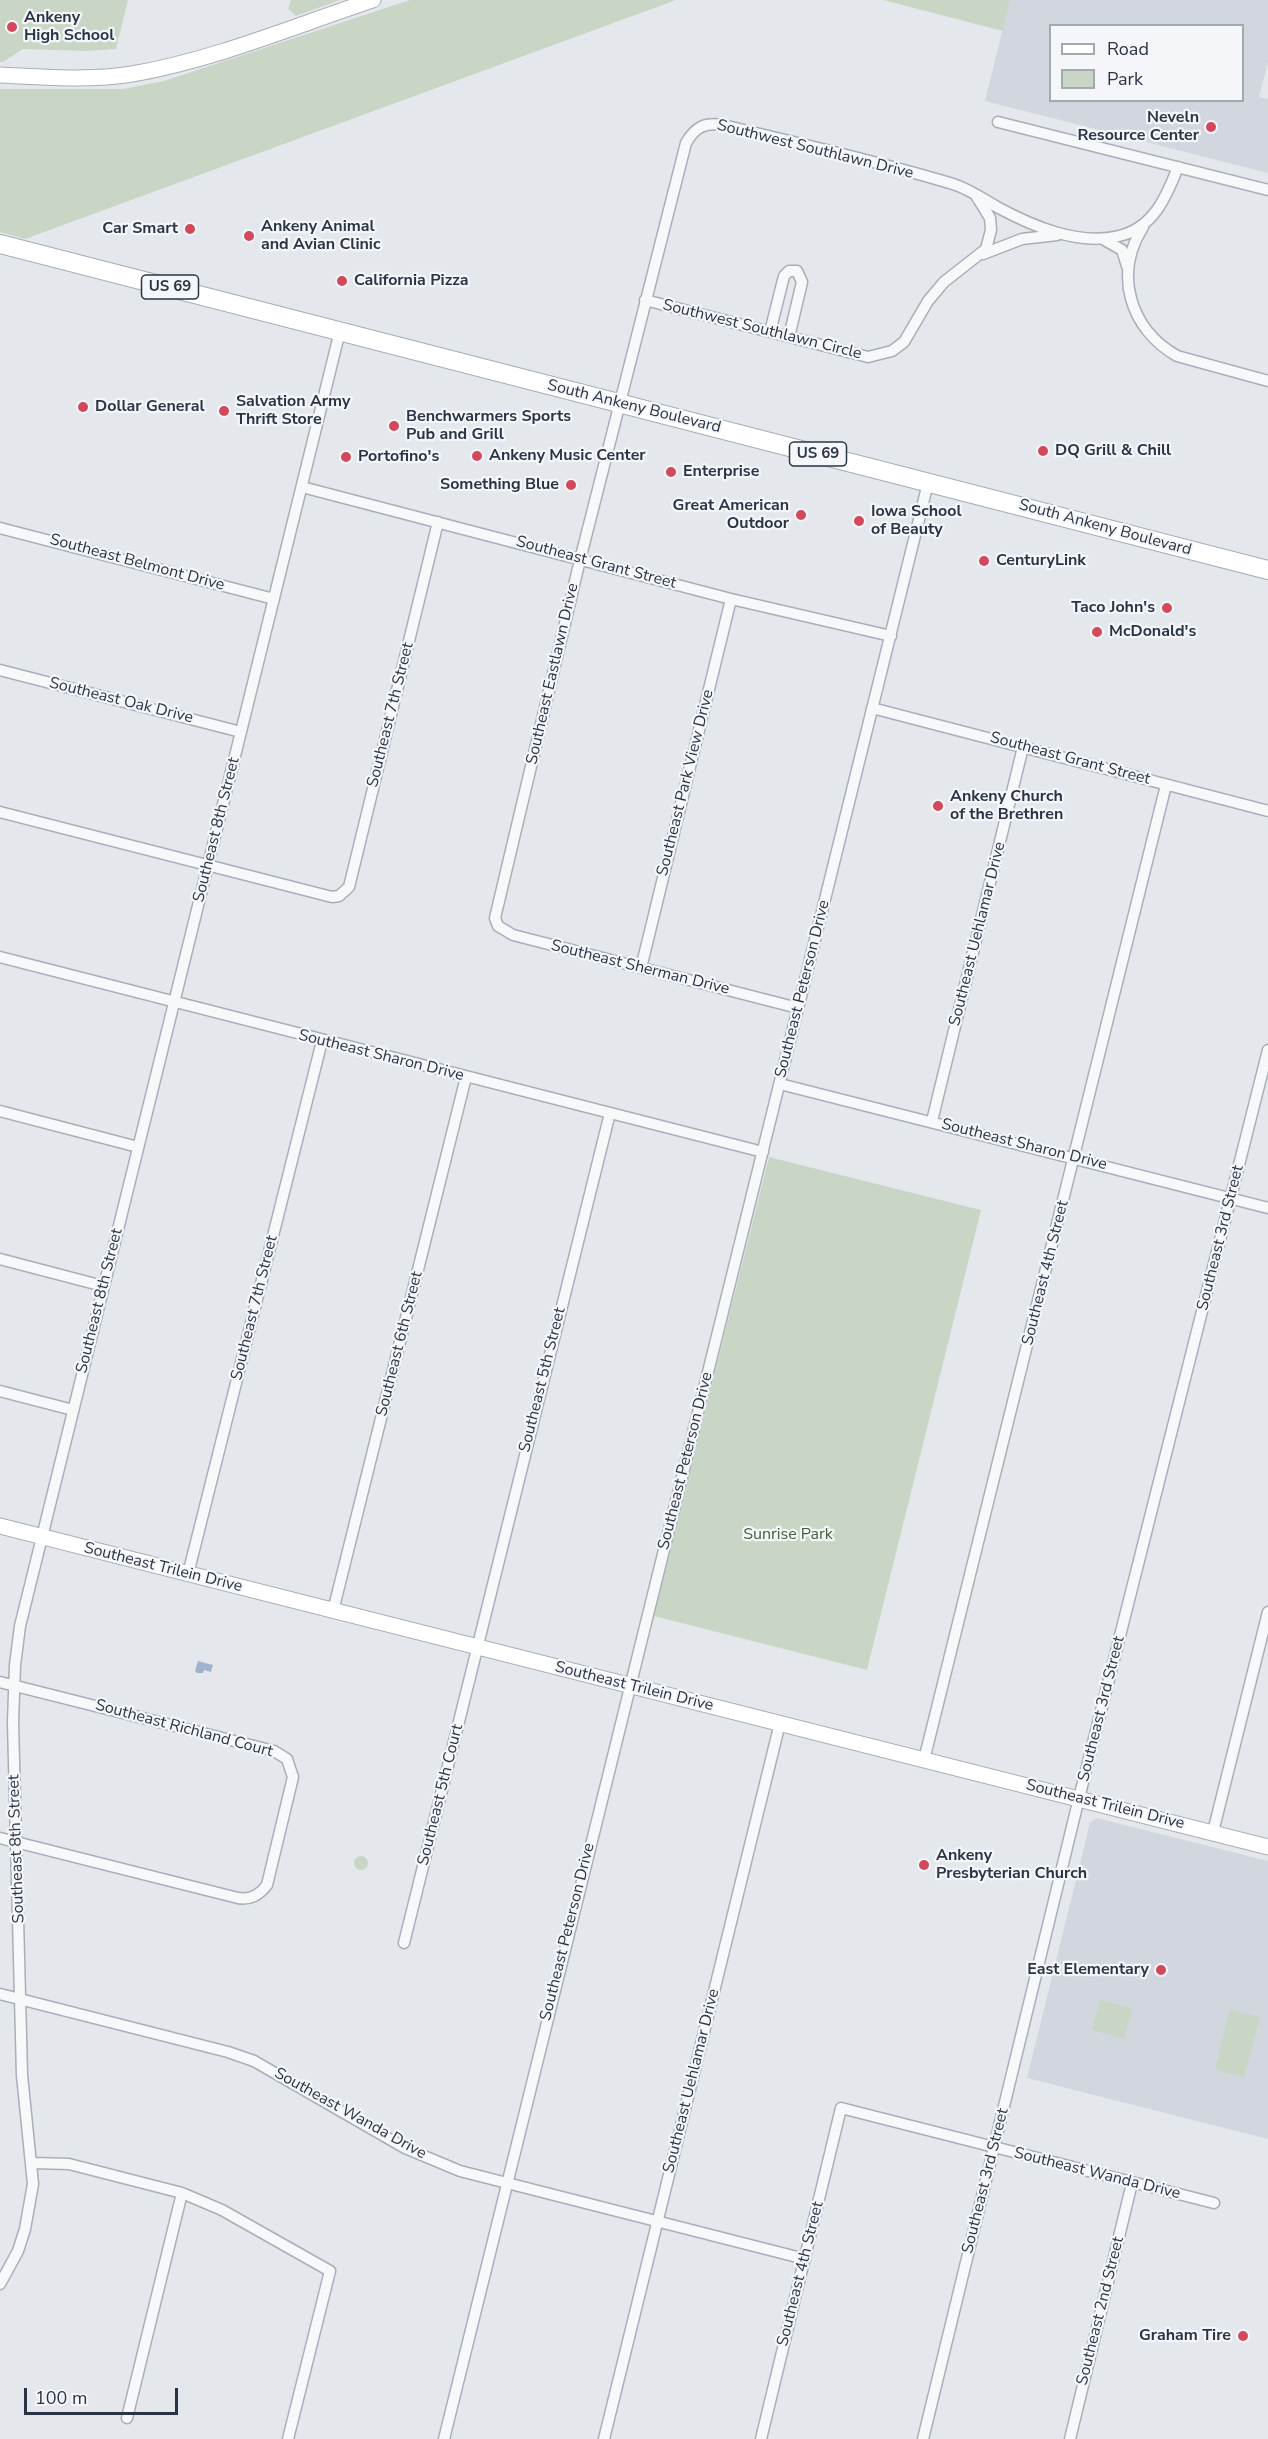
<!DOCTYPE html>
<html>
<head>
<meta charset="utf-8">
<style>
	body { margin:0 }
	#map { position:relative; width:1268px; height:2439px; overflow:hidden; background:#e4e7ec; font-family:"Nunito Sans",sans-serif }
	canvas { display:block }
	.legend { position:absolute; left:1049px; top:24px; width:195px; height:78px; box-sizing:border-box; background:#f4f6f9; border:2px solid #a4a8b1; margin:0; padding:8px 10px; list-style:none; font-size:18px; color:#2b3445 }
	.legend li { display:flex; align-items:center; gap:12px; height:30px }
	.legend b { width:30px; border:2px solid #a4a8b1 }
	.scale { position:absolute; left:24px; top:2388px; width:154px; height:27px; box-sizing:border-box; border:3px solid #2b3445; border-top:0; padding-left:8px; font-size:18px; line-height:21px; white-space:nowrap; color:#2b3445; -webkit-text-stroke:4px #f4f6f9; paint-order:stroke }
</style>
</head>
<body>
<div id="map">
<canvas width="1268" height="2439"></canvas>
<ul class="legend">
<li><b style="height:8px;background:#fff"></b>Road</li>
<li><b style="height:16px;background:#c9d6c5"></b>Park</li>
</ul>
<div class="scale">100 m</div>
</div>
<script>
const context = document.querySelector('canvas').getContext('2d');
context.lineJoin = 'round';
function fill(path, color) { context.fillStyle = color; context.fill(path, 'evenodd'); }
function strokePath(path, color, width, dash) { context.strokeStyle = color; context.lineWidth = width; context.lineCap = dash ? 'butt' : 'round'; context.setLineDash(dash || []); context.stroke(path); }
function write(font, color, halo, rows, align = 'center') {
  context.font = font + ' "Nunito Sans",sans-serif'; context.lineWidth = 4.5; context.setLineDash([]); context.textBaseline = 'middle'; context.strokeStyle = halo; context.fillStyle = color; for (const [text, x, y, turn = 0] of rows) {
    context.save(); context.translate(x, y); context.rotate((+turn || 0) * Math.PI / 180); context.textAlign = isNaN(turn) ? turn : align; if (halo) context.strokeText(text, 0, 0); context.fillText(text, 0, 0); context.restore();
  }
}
fill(new Path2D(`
	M1010,0H1268V62L1259,97L1268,99V173L985,101ZM1050,26H1242V100H1050Z
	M1097,1818L1268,1861V2139L1027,2078L1090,1823Z`), '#d2d6de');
fill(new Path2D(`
	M0,0H128L116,49L86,51L23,49L3,62H0Z
	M291,0H340L296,16L288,9Z
	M410,0H676L25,239L0,232V89H123L164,81Z
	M883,0H1010L1003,31Z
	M769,1157L981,1210L867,1670L654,1616Z
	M354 1863a7 7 0 1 1 14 0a7 7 0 1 1-14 0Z
	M1100,2000L1132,2008L1124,2039L1092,2030Z
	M1230,2009L1260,2017L1244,2077L1215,2070Z`), '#c9d6c5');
fill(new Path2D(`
	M198,1661L213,1665L211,1672L204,1670L203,1673H197L195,1671Z`), '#9fb4cc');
const street = new Path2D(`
	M998,122L1268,190
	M1143,227C1113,274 1130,329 1177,356L1268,381
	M1103,239L1122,250L1127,266
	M983,254L1022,239L1057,235
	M645,300L868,357L892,351L904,342L928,301L944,282L986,249L991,230L990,218L977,197
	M770,332L784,276L789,271H797L802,282L789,337
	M302,487L731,599L891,636
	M0,528L274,599
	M0,670L241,732
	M872,708L1268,811
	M0,812L332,897L339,896L349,887L438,522
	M0,957L763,1152
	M641,968L731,599
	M798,1008L513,935L498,926L495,918L580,560L686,143C695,127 705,122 723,125C800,144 877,161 953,184C969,189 983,199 997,207C1032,226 1078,246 1119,236C1153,228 1166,198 1178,167
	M780,1084L1268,1208
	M0,1111L138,1147
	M932,1121L1023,747
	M0,1259L103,1286
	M0,1391L73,1410
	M188,1574L322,1041
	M333,1611L466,1077
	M0,1682L274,1751L287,1759L293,1777L267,1885C259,1895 251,1900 238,1898L0,1838
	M924,1760L1166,785
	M1213,1832L1268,1612
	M404,1943L610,1113
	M0,1994L228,2052L254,2061L405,2148L460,2171L805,2259
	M33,2163L69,2164L182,2193L222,2210L330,2271L288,2439
	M0,2284L18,2251L25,2229L33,2184L22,2075L13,1722L15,1665L20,1626L340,331
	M127,2418L182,2193
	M444,2439L928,483
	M604,2439L780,1723
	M761,2439L841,2108L1214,2203
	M923,2439L1079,1798L1268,1050
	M1070,2439L1132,2183`);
const secondary = new Path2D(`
	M0,75C44,77 89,81 132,74C214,60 294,26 373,0
	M0,1526L1268,1847`);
const primary = new Path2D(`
	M0,244L1268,570`);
strokePath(street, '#a9aeb7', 13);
strokePath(secondary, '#a9aeb7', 17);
strokePath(primary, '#a3abb8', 20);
strokePath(street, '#f7f8fa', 10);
strokePath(secondary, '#fff', 15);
strokePath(primary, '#fff', 18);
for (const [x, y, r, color] of [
	[12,27,6,"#d1495b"],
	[1211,127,6,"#d1495b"],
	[190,229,6,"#d1495b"],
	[249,236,6,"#d1495b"],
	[342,281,6,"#d1495b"],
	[83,407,6,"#d1495b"],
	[224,411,6,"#d1495b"],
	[394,426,6,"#d1495b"],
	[1043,451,6,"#d1495b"],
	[477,456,6,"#d1495b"],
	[346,457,6,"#d1495b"],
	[671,472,6,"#d1495b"],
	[571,485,6,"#d1495b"],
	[801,515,6,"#d1495b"],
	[859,521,6,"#d1495b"],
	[984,561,6,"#d1495b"],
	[1167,608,6,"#d1495b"],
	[1097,632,6,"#d1495b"],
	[938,806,6,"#d1495b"],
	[924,1865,6,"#d1495b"],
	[1161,1970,6,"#d1495b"],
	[1243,2336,6,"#d1495b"]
]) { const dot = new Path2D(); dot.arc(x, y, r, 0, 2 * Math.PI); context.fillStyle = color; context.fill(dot); strokePath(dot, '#f4f6f9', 2); }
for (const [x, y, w] of [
	[170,287,57],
	[818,454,57]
]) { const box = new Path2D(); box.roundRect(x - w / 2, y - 12, w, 24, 4.5); context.fillStyle = '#f4f6f9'; context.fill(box); strokePath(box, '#2b3445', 1.5); }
write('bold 15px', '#2b3445', null, [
	["US 69",170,287],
	["US 69",818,454]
]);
write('bold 16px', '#2b3445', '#f4f6f9', [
	["Ankeny",24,18],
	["High School",24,36],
	["Neveln",1199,118,"right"],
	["Resource Center",1199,136,"right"],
	["Ankeny Animal",261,227],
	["and Avian Clinic",261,245],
	["Car Smart",178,229,"right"],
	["California Pizza",354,281],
	["Salvation Army",236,402],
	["Thrift Store",236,420],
	["Dollar General",95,407],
	["Benchwarmers Sports",406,417],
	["Pub and Grill",406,435],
	["DQ Grill & Chill",1055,451],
	["Ankeny Music Center",489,456],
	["Portofino's",358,457],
	["Enterprise",683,472],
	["Something Blue",559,485,"right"],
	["Great American",789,506,"right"],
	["Outdoor",789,524,"right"],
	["Iowa School",871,512],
	["of Beauty",871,530],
	["CenturyLink",996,561],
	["Taco John's",1155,608,"right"],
	["McDonald's",1109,632],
	["Ankeny Church",950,797],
	["of the Brethren",950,815],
	["Ankeny",936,1856],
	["Presbyterian Church",936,1874],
	["East Elementary",1149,1970,"right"],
	["Graham Tire",1231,2336,"right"]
], 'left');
write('16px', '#2b3445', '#f4f6f9', [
	["Southwest Southlawn Drive",815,150,14],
	["Southwest Southlawn Circle",762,330,14],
	["South Ankeny Boulevard",634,407,14],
	["South Ankeny Boulevard",1105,528,15],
	["Southeast Belmont Drive",137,563,15],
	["Southeast Grant Street",596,563,15],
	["Southeast Eastlawn Drive",553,674,-77],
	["Southeast Oak Drive",121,701,14],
	["Southeast 7th Street",391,715,-76],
	["Southeast Grant Street",1070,759,15],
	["Southeast Park View Drive",686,783,-76],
	["Southeast 8th Street",217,830,-76],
	["Southeast Uehlamar Drive",978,934,-76],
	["Southeast Sherman Drive",640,968,14],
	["Southeast Peterson Drive",803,989,-76],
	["Southeast Sharon Drive",381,1056,14],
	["Southeast Sharon Drive",1024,1145,14],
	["Southeast 3rd Street",1221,1238,-76],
	["Southeast 4th Street",1046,1273,-76],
	["Southeast 8th Street",100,1301,-76],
	["Southeast 7th Street",255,1308,-76],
	["Southeast 6th Street",400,1344,-76],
	["Southeast 5th Street",543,1380,-76],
	["Southeast Peterson Drive",686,1461,-76],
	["Southeast Trilein Drive",163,1568,14],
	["Southeast Trilein Drive",634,1687,14],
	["Southeast 3rd Street",1102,1709,-76],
	["Southeast Richland Court",184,1729,15],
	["Southeast 5th Court",441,1795,-76],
	["Southeast Trilein Drive",1105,1805,14],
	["Southeast 8th Street",17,1849,-92],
	["Southeast Peterson Drive",568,1932,-76],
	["Southeast Uehlamar Drive",692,2081,-76],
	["Southeast Wanda Drive",350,2114,29],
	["Southeast Wanda Drive",1097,2174,14],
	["Southeast 3rd Street",986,2181,-76],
	["Southeast 4th Street",801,2274,-76],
	["Southeast 2nd Street",1101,2311,-76]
]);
write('16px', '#3f6138', '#f4f6f9', [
	["Sunrise Park",788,1535]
]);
</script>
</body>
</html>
